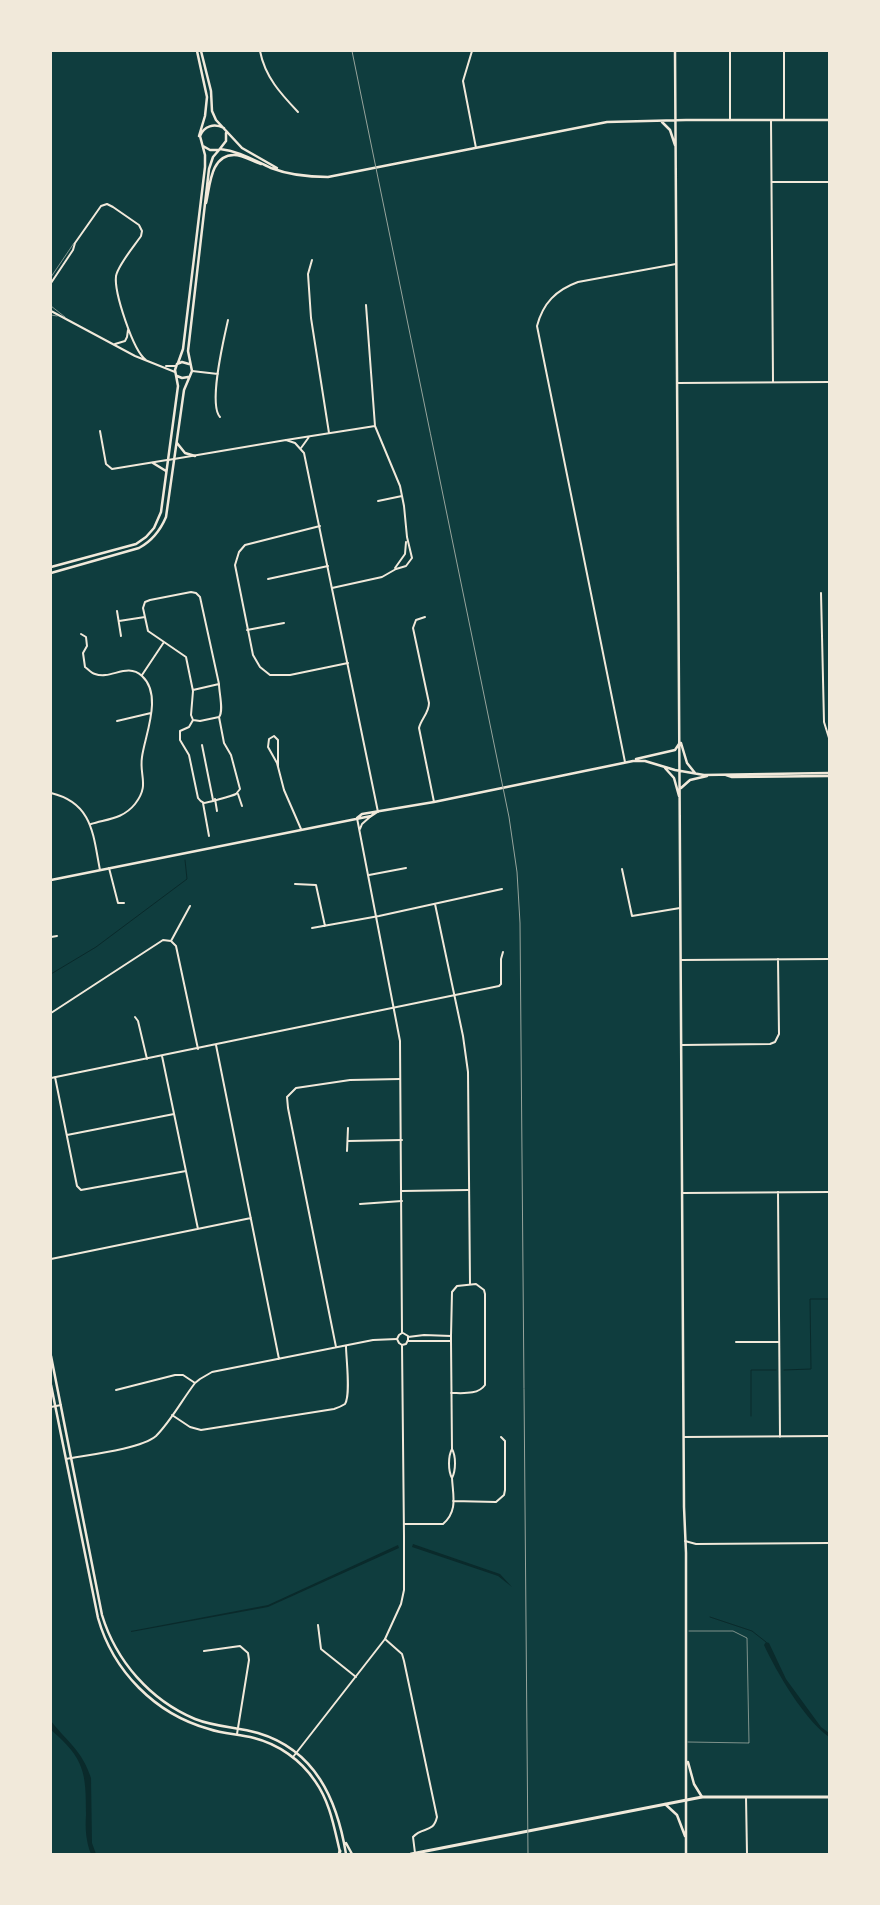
<!DOCTYPE html>
<html>
<head>
<meta charset="utf-8">
<style>
	body { margin:0 }
	#map { position:relative; width:880px; height:1905px; overflow:hidden; background:#0f3d3e; font-family:Mulish,sans-serif }
	canvas { display:block }
	.frame { position:absolute; inset:0; border:52px solid #f1e9da; pointer-events:none }
</style>
</head>
<body>
<div id="map">
<canvas width="880" height="1905"></canvas>
<div class="frame"></div>
</div>
<script>
const context = document.querySelector('canvas').getContext('2d');
context.lineJoin = 'round';
function fill(path, color) { context.fillStyle = color; context.fill(path, 'evenodd'); }
function strokePath(path, color, width, dash) { context.strokeStyle = color; context.lineWidth = width; context.lineCap = dash ? 'butt' : 'round'; context.setLineDash(dash || []); context.stroke(path); }
fill(new Path2D(`
	M413,1544L500,1574L512,1587L498,1576L412,1547Z
	M398,1545L399,1548L268,1607L131,1632V1631L268,1605Z
	M766,1642L769,1643L786,1679L821,1727L829,1733V1737C804,1719 777,1673 764,1645Z
	M51,1721C68,1743 82,1750 91,1778L92,1843L96,1854H91C86,1842 85,1828 86,1815C86,1773 85,1759 51,1730Z`), '#0a2a2b');
strokePath(new Path2D(`
	M51,974L96,947L187,879L185,860
	M784,1370L811,1369L810,1299H829
	M751,1416V1370H776
	M51,1558V1572
	M710,1617L752,1631L766,1642`), '#0a2a2b', 1);
strokePath(new Path2D(`
	M51,277L74,243
	M51,306L65,317
	M51,315L57,316
	M688,1742L749,1743L747,1638L733,1631H689`), '#f1e9da', 0.5);
strokePath(new Path2D(`
	M260,51C265,77 281,94 298,112
	M472,51L463,81L476,148
	M730,51V120
	M771,120L773,382
	M784,120V51
	M772,182H829
	M312,260L308,274L311,318L329,433
	M51,283L73,250L75,243L101,206L107,204L113,207L139,225L142,231L141,236C135,245 118,265 116,276C114,292 133,351 146,360
	M51,311L135,356L175,372
	M115,344L125,341L127,337L128,330
	M166,366H176
	M192,371L218,374
	M678,383L829,382
	M220,417C208,404 224,338 228,320
	M100,431L106,464L112,469L167,460
	M286,440L375,426
	M301,448L309,437
	M378,501L402,496
	M320,526L245,545L239,552L235,565L253,655L260,667L270,675H290L348,663
	M395,568L405,554L406,542
	M268,579L328,566
	M332,588L382,577L396,569L406,566L412,558L407,537L404,506L400,486L375,426L366,305
	M191,592L196,593L200,597L219,684C219,693 224,711 219,717L200,721L193,720L191,715L193,691L186,657L148,631L143,608L145,602L150,600Z
	M821,593L824,722L829,738
	M117,611L121,636
	M425,617L416,620L413,628L429,703C429,713 421,719 419,728L434,802
	M119,621L145,617
	M247,630L284,623
	M81,634L86,637L87,646L83,653L85,667C88,669 91,673 95,674C111,680 127,662 142,676C163,695 145,735 142,757C139,776 150,785 135,804C123,819 107,819 91,824
	M142,675L164,642
	M193,690L219,684
	M193,720L189,727L180,731V740L189,755L198,798C200,801 201,802 204,803C206,803 232,796 236,794L240,789L231,755L224,743L219,717
	M117,721L151,713
	M202,745L213,800
	M625,762L537,326C543,303 556,290 578,282L676,264
	M278,767V740L274,736L269,739L268,747L277,763L284,790L301,829
	M51,793C93,803 93,835 100,870
	M238,794L242,806
	M215,799L217,811
	M203,803L209,836
	M109,868L118,903H124
	M622,869L632,916L680,908
	M369,875L406,868
	M295,884L316,885L325,926
	M435,904L463,1036L468,1072L470,1284
	M312,928L379,916L502,889
	M51,937L57,936
	M171,941L190,906
	M681,960L829,959
	M51,1013L163,940L171,941L176,946L198,1049
	M135,1017L138,1021L147,1059
	M216,1045L279,1359
	M682,1045L770,1044L775,1042L779,1034L778,959
	M162,1056L198,1229
	M55,1077L77,1186L81,1190L186,1171
	M51,1078L499,986L501,984V959L503,952
	M67,1135L174,1114
	M348,1141L402,1140
	M347,1151L348,1128
	M402,1191L468,1190
	M778,1192L780,1437
	M683,1193L829,1192
	M360,1204L402,1201
	M51,1259L251,1218
	M408,1337L424,1335L451,1336
	M408,1341H451
	M736,1342H779
	M336,1347L288,1108L287,1097L296,1088L350,1080L400,1079
	M116,1390L175,1375H183L195,1383
	M451,1393C463,1393 478,1395 485,1385V1294L484,1290L476,1284L457,1286L452,1292L451,1336V1341L452,1449C456,1456 456,1470 452,1478C448,1471 448,1456 452,1449
	M51,1407L61,1405
	M172,1415L190,1427L201,1430L334,1409C337,1408 342,1406 345,1404C351,1395 346,1358 346,1346
	M684,1437L829,1436
	M66,1459C88,1455 141,1449 156,1436C171,1421 182,1400 195,1383L200,1379L212,1372L373,1340L397,1339
	M453,1501L496,1502L504,1495L505,1490V1441L501,1437
	M404,1524H443C458,1511 453,1496 452,1478
	M685,1541L696,1544L829,1543
	M318,1625L321,1649L356,1677
	M385,1639L402,1654L404,1661L437,1817C433,1834 423,1826 413,1837L415,1853
	M204,1651L240,1646L248,1653L249,1660L237,1734
	M746,1797L747,1854`), '#f1e9da', 2);
strokePath(new Path2D(`
	M168,460L286,440L295,443L304,453L378,812
	M357,818L400,1041L402,1333
	M360,829L362,824L371,816
	M402,1333L399,1335L397,1339L399,1343L402,1345
	M402,1345L406,1344L408,1340V1336L403,1333
	M293,1757L385,1639L401,1604L404,1590V1536L402,1345`), '#f1e9da', 2);
strokePath(new Path2D(`
	M197,51L207,97L205,116L199,136
	M201,51L211,91L212,111L216,120L242,148L277,168
	M675,51L684,1507L686,1553V1854
	M662,122L670,130L675,145
	M203,146L210,150H219L226,141V133
	M220,149C239,151 253,160 271,168C289,175 308,177 328,177L607,122L686,120H829
	M206,203C210,187 210,155 234,155C243,155 252,161 261,164
	M178,363L183,349L205,167V155L200,136C204,126 214,123 224,128
	M177,376L182,378L188,377
	M177,443L185,453L195,456
	M153,463L166,471
	M51,567L136,544L146,537L154,528L161,512L178,386L175,370L177,364L182,362L189,364
	M51,573L139,548C152,541 160,531 166,517L184,390L192,371L188,351L209,169L213,157L219,150
	M681,743L687,763L695,773
	M636,759L675,750L679,744
	M665,768L674,778L679,796
	M726,775L732,777L829,776
	M681,788L690,780L707,776
	M357,818L362,814L434,802L633,761H645L675,770L704,775L829,773
	M51,880L371,816L377,812
	M51,1356L102,1615C116,1661 150,1700 195,1719C215,1727 237,1727 258,1733C315,1750 337,1799 346,1854
	M51,1385L98,1618C113,1671 155,1714 209,1729C223,1734 239,1734 254,1738C278,1744 301,1760 315,1781C330,1802 334,1827 340,1852
	M688,1762L694,1784L702,1797
	M665,1804L677,1815L685,1836
	M346,1843L352,1854`), '#f1e9da', 2.5);
strokePath(new Path2D(`
	M339,1854L340,1851
	M411,1854L702,1797H829`), '#f1e9da', 3);
strokePath(new Path2D(`
	M352,51L509,817L517,872L520,923L528,1854`), '#97a49c', 1);
</script>
</body>
</html>
